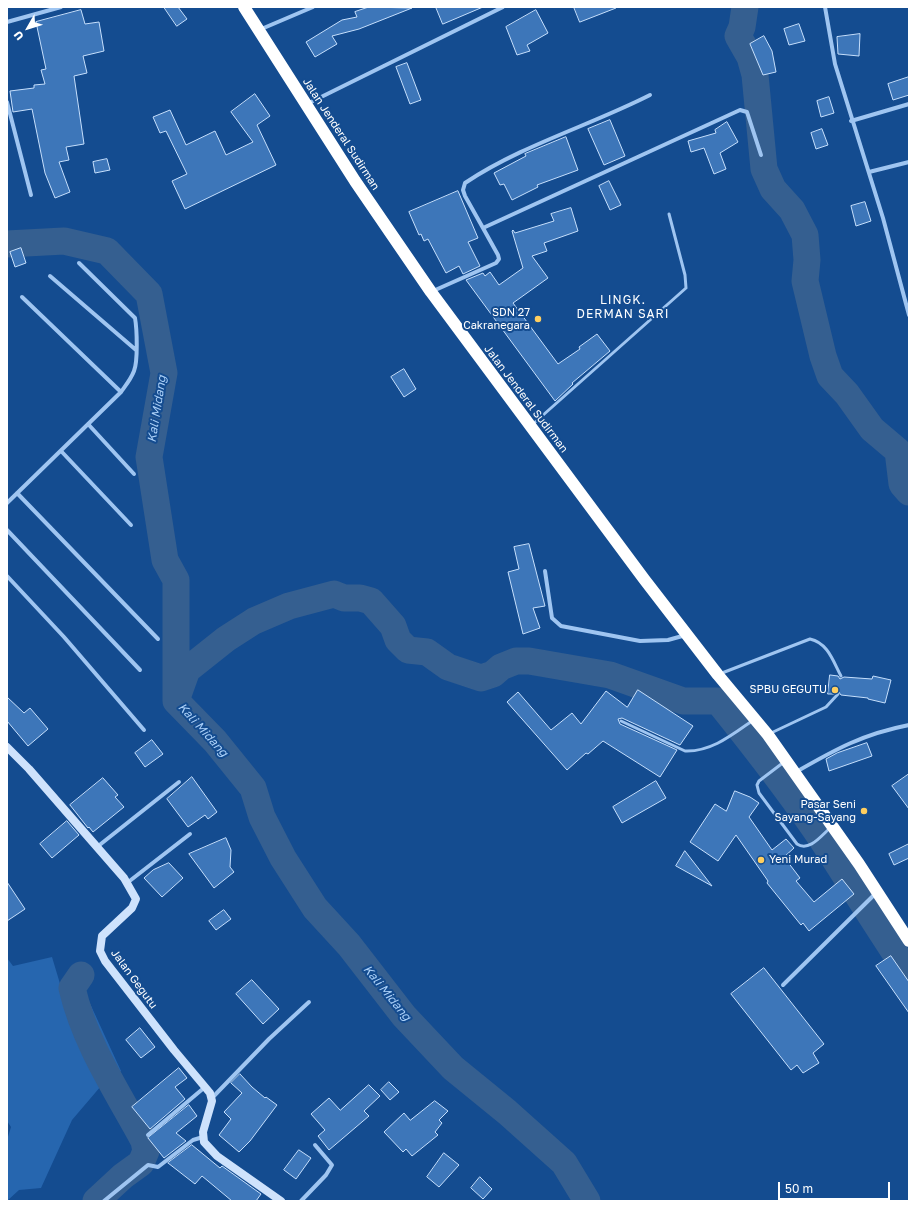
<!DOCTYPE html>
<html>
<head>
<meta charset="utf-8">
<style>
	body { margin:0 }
	#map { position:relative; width:916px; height:1208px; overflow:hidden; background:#144c90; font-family:"Golos Text",sans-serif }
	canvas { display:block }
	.frame { position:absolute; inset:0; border:8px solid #fff; pointer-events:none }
	.north { position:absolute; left:8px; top:8px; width:40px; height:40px; -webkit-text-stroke:3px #144c90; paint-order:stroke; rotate:231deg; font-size:11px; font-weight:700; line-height:16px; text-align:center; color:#fff }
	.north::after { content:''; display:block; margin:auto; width:14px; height:18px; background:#fff; clip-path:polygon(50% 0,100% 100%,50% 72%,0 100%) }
	.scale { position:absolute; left:778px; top:1182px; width:112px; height:18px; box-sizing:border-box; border:2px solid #fff; border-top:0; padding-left:5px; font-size:12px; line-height:14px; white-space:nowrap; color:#fff; -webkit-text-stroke:3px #144c90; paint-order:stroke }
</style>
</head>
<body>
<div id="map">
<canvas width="916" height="1208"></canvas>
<div class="frame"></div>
<div class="north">U</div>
<div class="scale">50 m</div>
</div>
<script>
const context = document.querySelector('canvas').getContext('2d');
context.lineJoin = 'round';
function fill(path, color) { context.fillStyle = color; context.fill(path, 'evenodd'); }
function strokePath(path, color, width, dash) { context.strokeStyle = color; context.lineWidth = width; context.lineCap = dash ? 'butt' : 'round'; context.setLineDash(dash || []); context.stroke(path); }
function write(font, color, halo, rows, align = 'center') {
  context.font = font + ' "Golos Text",sans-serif'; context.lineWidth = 4; context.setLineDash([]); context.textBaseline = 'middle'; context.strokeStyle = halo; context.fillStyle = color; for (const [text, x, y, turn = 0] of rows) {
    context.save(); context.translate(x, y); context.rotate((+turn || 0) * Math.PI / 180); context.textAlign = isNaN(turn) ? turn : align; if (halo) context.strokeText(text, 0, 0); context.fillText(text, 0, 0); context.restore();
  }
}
fill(new Path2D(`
	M52,957L61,987L87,997L121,1071L101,1086L72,1120L41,1188L19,1190L7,1201V1140L11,1127L7,1121V958L13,966Z`), '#2666af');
strokePath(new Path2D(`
	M745,7L742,27L738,36L750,57L755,75L764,169L773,189L792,210L805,235L807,260L805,281L823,356L830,376L847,394L872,429L898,451L902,484L909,492
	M7,244L64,241L107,251L149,294L164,373L149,457L165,560L176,580V701L215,741L253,788L262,817L283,858L315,908L349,945L404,1016L453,1068L507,1112L564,1163L587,1201
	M178,695L187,670L226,639L254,621L289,606L334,594L344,598H360L371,601L393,626L398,640L408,650L427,652L448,667L481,678L493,674L501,667L516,661H529L610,675L683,701H718C755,747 792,794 825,844C853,887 880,931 909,974
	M81,975L72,988C85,1044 117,1091 144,1141L146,1151L141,1163L123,1176L96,1201`), '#355f90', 27);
const building = new Path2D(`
	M164,7H178L187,19L177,26Z
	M369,7L412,8L359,29L332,36L337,44L315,57L306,42L342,20L357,17L355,12Z
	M436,7H483L443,24Z
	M574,7H616V8L580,22Z
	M81,10L85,24L99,22L104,51L83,56L87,73L74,76L84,144L66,147L69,160L59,162L70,192L55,198L45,173L32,109L13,112L10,91L34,88V85L45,84L41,70L46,69L36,22Z
	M536,10L548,33L527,45L530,51L517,55L506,27Z
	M799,24L805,41L789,45L784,29Z
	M860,34L859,56L838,54L837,37Z
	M764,36L772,51L776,72L763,75L750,44Z
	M407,63L421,100L410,104L396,67Z
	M909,77V95L893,100L888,84Z
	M255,94L270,116L257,125L276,165L185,209L172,181L187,174L166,131L160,133L153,117L170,110L186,145L215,131L226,155L253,142L231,112Z
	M829,97L834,113L821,117L817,101Z
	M610,120L625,156L604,165L588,129Z
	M727,122L738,142L720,153L726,169L714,174L704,148L691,152L688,141L716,133L715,130Z
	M822,129L828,145L816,149L811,133Z
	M566,137L578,170L537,185L538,187L512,200L504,184L500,185L494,173L526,156L525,154Z
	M107,159L110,170L95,173L93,162Z
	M609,181L621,205L610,210L599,186Z
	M458,191L478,238L468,242L480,266L463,274L459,266L446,273L428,239L424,241L421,234L419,235L409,212Z
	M865,202L871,221L856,226L851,206Z
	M571,208L578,231L544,243L547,251L532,256L548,278L513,303L558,364L580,349L579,347L597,334L610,351L572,383L573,384L555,401L466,280L483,273L485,276L490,272L499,285L523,268L512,231L513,230L515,233L554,221L551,214Z
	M21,248L26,263L15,267L10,252Z
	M404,369L416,389L404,397L391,377Z
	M529,544L545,606L533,608L540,628L523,634L508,572L519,569L514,547Z
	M830,675L838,676L840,679L844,677L872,679L873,676L891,680L885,703L868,699V698L841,695L838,691L834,694H828Z
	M638,690L693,726L680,745L622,718L618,719L620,724L677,750L660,777L603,741L588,754L586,753L567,770L507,702L518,692L551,730L572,713L581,724L606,691L627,707Z
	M7,697L24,713L30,708L48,729L28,746L7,721Z
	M152,740L163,754L145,767L135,753Z
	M867,743L872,756L829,771L826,759L837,753Z
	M909,774V809L892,786Z
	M192,777L217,812L208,819L205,815L188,827L167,799Z
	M103,778L118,795L115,797L124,807L93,832L89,827L88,828L70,805Z
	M656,781L666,798L622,823L613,807Z
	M735,791L750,797L759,803L749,817L772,850L786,839L794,848L784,857L800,878L796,881L814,902L842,879L854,894L809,931L803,923L801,925L767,883L768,881L736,835L718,861L690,842L715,804L726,811Z
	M67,821L79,835L52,858L40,844Z
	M226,838L231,850L230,867L234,872L214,888L189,854Z
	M909,844V858L894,865L889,854Z
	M685,851L712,886L676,866Z
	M169,863L183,878L162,897L144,878L153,870Z
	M7,882L25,909L7,921Z
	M224,910L231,919L216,930L209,921Z
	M891,956L909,982V1013L876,966Z
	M764,968L824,1044L813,1053L819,1063L803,1073L797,1065L791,1070L731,994Z
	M252,980L279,1009L263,1024L236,994Z
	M140,1028L155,1047L141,1058L126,1040Z
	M179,1068L187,1078L175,1087L185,1099L150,1129L132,1107Z
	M240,1074L252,1087L265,1098L266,1097L277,1105L250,1141L239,1152L219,1135L231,1119L224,1112L242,1093L231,1083Z
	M389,1082L399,1092L390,1100L381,1090Z
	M369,1085L380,1096L364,1111L369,1116L329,1150L318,1136L325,1130L311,1114L329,1098L340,1110Z
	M435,1101L448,1111L439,1120L442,1123L435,1132L438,1135L412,1156L406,1149L403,1152L384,1132L404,1113L410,1120Z
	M189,1105L197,1116L176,1133L186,1141L164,1158L148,1138Z
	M192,1145L220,1168L222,1166L261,1194L256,1201H232L202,1176L195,1184L168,1163Z
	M299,1150L311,1158L296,1179L284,1170Z
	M444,1153L459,1165L439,1187L427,1177Z
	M480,1177L492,1189L483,1199L471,1188Z`);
fill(building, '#3d76b9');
strokePath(building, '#c6dffc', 1);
strokePath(new Path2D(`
	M533,424L686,288L685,275L669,214
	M722,673L810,639C828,643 833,661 841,676
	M621,721L685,751C711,752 732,735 752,721
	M771,733L826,707L838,694
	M784,762L759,781L757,785L759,793L797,844C809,852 821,836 830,828`), '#9fc5f1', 3);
strokePath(new Path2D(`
	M825,7L835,64L883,218L909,315
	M7,22L61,7
	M259,30L313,7
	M7,102L31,195
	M307,104L503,7
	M851,121L909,104
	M869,172L909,162
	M483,228L465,196L463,190L465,183C522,145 589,126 650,95
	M50,276L136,350
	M433,291L496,263L499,259L498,255L483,228L740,110L747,112L761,155
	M22,297L121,392
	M88,424L134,474
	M61,451L131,525
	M17,493L158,639
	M7,503L121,392C126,385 131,379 134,371C138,361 137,329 135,318L79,263
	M7,530L140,670
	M545,571L552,618L561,626L640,641L668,640L686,635
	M7,576L64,637L144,730
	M796,772C836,749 863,734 909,725
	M97,847L179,782
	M127,883L190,834
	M783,985L876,893
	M212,1098L269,1039L309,1002
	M148,1135L205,1087
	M104,1201L148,1165L158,1167L193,1140L203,1137
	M301,1201L326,1175L332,1165L315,1145`), '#9fc5f1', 4);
strokePath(new Path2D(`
	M7,747L29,769L124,878L136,899L132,908L102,936L100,951L105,961L174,1050L210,1093L212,1101L203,1132L204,1142L217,1156L281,1201`), '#cee2fc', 8);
strokePath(new Path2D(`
	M244,7L355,181L431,292L644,579L718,675L768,735L859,864L909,941`), '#fff', 12);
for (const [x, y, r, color] of [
	[538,319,4,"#ffce5f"],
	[835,690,4,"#ffce5f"],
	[864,811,4,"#ffce5f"],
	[761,860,4,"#ffce5f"]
]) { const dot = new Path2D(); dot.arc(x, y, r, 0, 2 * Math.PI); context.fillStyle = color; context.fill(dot); strokePath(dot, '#144c90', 1.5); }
write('11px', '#fff', '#144c90', [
	["Jalan Jenderal Sudirman",341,134,57],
	["Jalan Jenderal Sudirman",526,399,53],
	["Jalan Gegutu",134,979,54]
]);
write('11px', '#fff', '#144c90', [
	["SDN 27",530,313],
	["Cakranegara",530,326],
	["SPBU GEGUTU",827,690],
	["Pasar Seni",856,805],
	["Sayang-Sayang",856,818],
	["Yeni Murad",769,860,"left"]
], 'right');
context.letterSpacing = '1px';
write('12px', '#fff', '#144c90', [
	["LINGK.",623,300],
	["DERMAN SARI",623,314]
]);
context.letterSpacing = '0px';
write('italic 12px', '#abd0f8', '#144c90', [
	["Kali Midang",157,409,-81],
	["Kali Midang",203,730,48],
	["Kali Midang",387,993,51]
]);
</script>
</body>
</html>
